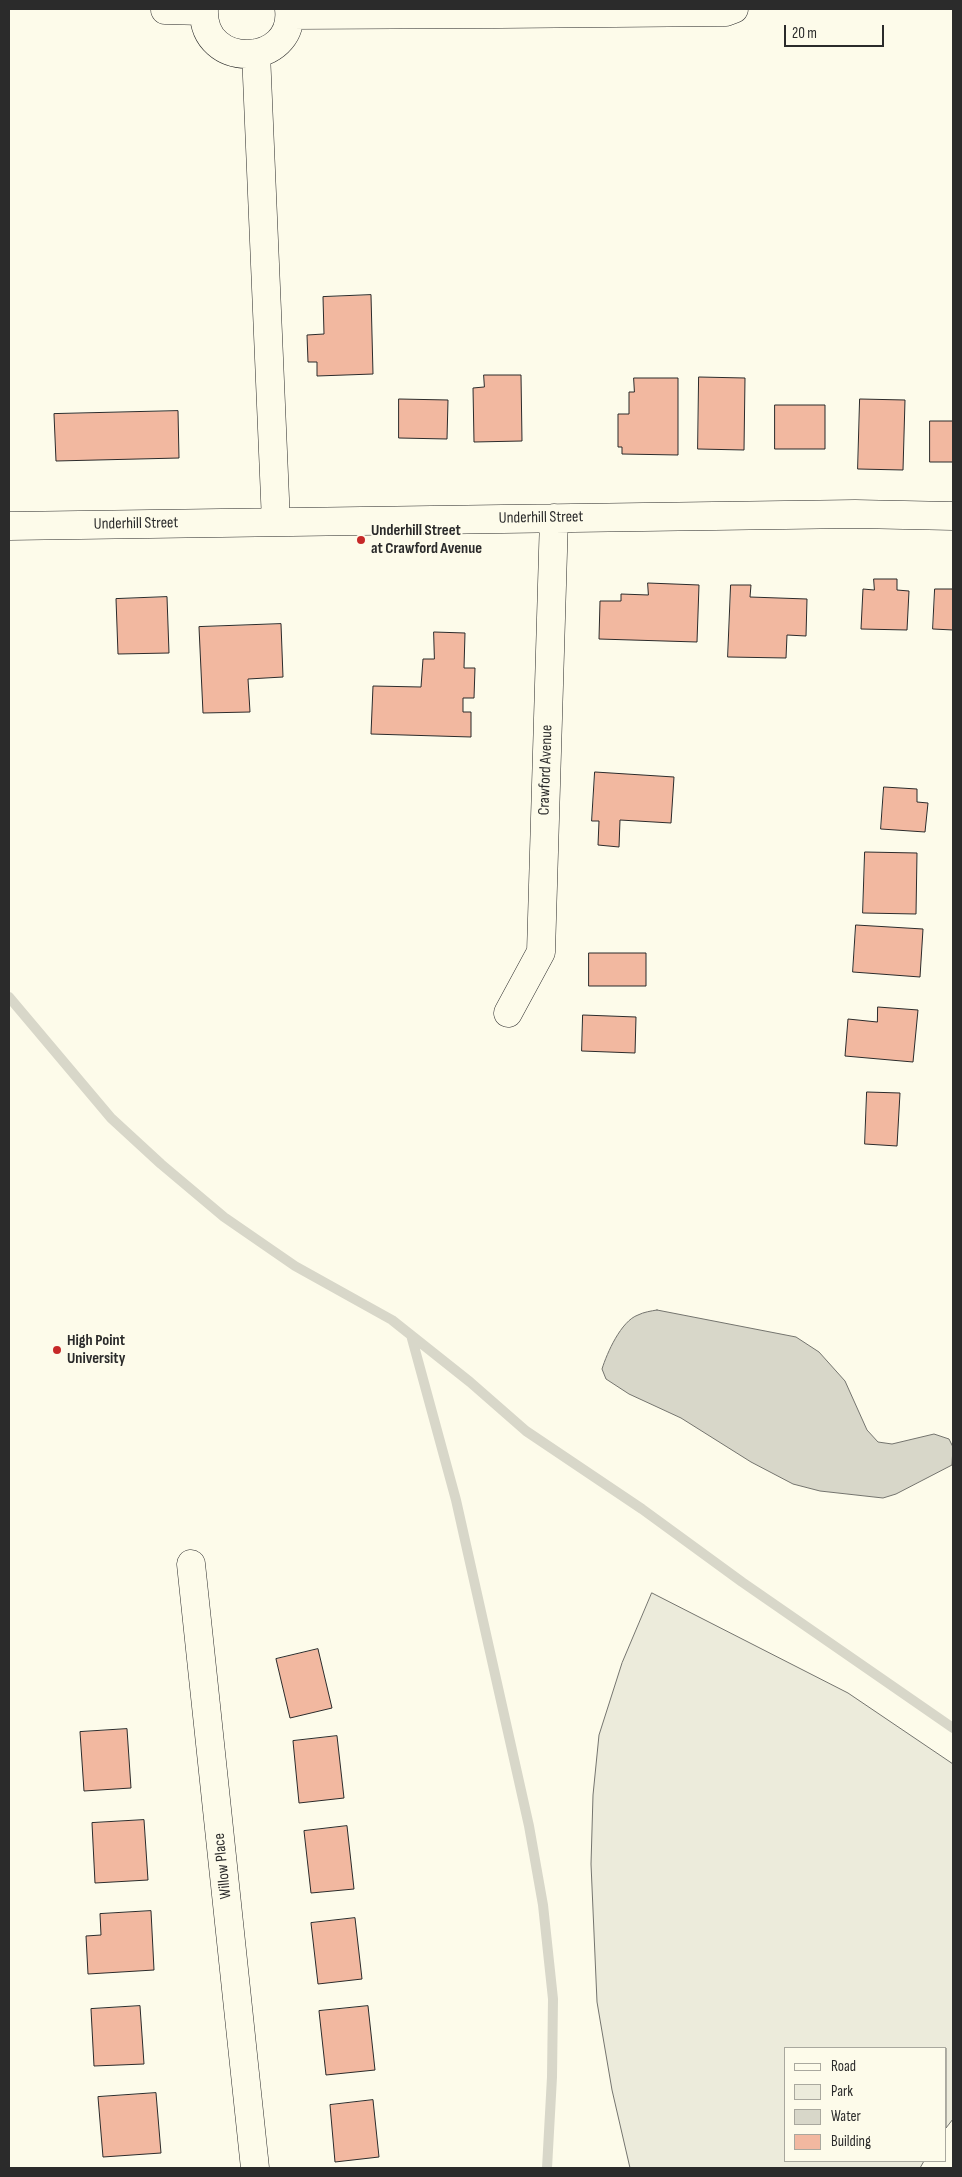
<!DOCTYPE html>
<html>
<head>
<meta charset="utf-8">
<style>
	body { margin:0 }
	#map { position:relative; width:962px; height:2177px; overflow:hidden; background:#fdfbea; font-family:"Sofia Sans Condensed",sans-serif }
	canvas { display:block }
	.frame { position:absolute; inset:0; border:10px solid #2b2b2b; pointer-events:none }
	.legend { position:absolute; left:784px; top:2047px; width:162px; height:115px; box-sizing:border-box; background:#fdfbea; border:1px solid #a9a89e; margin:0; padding:6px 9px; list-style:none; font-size:15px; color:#2b2b2b }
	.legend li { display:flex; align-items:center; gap:10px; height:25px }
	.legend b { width:25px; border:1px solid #a9a89e }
	.scale { position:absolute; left:784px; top:25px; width:100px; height:22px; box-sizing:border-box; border:2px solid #2b2b2b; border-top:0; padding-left:6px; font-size:15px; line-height:18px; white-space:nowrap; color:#2b2b2b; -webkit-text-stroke:4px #fdfbea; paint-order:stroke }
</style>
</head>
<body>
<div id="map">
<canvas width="962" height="2177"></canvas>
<div class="frame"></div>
<ul class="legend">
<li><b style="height:6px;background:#fdfbea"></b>Road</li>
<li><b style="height:14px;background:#ecebdb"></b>Park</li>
<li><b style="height:14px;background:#d8d7c9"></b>Water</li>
<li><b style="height:14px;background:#f2b8a0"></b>Building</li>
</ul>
<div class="scale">20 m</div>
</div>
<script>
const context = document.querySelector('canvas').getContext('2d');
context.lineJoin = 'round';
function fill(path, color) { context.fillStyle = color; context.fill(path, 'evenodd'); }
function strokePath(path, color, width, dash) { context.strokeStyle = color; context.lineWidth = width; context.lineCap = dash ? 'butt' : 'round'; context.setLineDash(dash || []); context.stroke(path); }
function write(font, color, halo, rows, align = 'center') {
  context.font = font + ' "Sofia Sans Condensed",sans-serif'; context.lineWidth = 4; context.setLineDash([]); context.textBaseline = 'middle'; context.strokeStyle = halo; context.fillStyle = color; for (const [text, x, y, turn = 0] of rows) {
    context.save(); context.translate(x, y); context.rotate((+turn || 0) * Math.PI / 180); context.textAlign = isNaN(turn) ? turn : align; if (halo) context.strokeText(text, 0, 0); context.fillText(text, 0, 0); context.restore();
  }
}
const green = new Path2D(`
	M652,1593L848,1693L953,1764V2119L946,2128V2048H786V2161H924L920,2168H630L612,2090L597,2002L591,1864L593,1795L599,1735L622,1663Z`);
fill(green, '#ecebdb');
strokePath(green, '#74746e', 1);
const water = new Path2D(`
	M657,1310L796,1337L819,1352L845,1381L867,1430L878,1442L892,1444L934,1434L949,1439L953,1447L952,1465L896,1494L883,1498L820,1491L793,1484L751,1462L681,1418L629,1394L606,1379L602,1369C607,1353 621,1321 638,1315C644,1312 651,1311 657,1310Z`);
fill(water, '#d8d7c9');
strokePath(water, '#74746e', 1);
strokePath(new Path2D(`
	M9,997L111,1118L161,1164L224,1217L295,1266L392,1320L470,1382L526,1431L642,1509L742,1582L953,1728
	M411,1335L456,1500L529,1826L543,1905L553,1999L552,2077L547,2168`), '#d8d7c9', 10);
const building = new Path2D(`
	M371,295L373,374L317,376V362H308L307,335L324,334L323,297Z
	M484,375H521L522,441L474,442L473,388L484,387Z
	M699,377L745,378L744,450L698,449Z
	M634,378H678V455L622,454V447H618V414H629V392H634Z
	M399,399L448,400L447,439L399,438Z
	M860,399L905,400L903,470L858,469Z
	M775,405H825V449H775Z
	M178,411L179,458L56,461L54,414Z
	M930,421H953V462H930Z
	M874,579H897V590L909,591L907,630L861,629L863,589L874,590Z
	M648,583L699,585L697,642L599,639L600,601H621V594L648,595Z
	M731,585H751L750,597L807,599L806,636L787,635L786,658L728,657Z
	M935,589H953V630L933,629Z
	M167,597L169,653L118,654L116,599Z
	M281,624L283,677L248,679L250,712L203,713L199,627Z
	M434,632L465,633L464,668H475L474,698H463V712H471V737L371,734L373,686L421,687L423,659H434Z
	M595,772L674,777L671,823L620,820L619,847L598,845L599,821H592Z
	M884,787L917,789V802L928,803L925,832L881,829Z
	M865,852L917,853L916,914L863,913Z
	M856,925L923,929L920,977L853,972Z
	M589,953H646V986H589Z
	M878,1007L918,1010L913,1062L845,1056L848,1019L877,1022Z
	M583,1015L636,1017L635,1053L582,1051Z
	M867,1092L900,1093L897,1146L865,1144Z
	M318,1649L332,1708L290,1718L276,1659Z
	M127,1729L131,1788L84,1791L80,1732Z
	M337,1736L344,1798L299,1803L293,1741Z
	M144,1820L148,1880L95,1883L92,1823Z
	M347,1826L354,1889L311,1893L304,1831Z
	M151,1911L154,1970L88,1974L86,1936L101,1935L100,1914Z
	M355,1918L362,1979L318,1984L311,1923Z
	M140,2006L144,2064L94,2066L91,2009Z
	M368,2006L375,2070L326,2075L319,2011Z
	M156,2093L161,2153L103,2157L98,2097Z
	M373,2100L379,2157L335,2162L330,2105Z`);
fill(building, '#f2b8a0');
strokePath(building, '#2b2b2b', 1);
const street = new Path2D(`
	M204,9C201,71 296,67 289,9
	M499,9V14L726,12L734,9
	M165,10L204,11
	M290,15L499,14
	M256,53L276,522
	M9,526L855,514L953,516
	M508,1013L541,952L554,518
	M191,1564L255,2168`);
strokePath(street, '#2b2b2b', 29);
strokePath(street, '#fdfbea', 28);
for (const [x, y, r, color] of [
	[361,540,5,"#c62828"],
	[57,1350,5,"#c62828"]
]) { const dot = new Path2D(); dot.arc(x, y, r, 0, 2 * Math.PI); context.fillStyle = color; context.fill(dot); strokePath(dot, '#fdfbea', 2); }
write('16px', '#2b2b2b', '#fdfbea', [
	["Underhill Street",541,518,-1],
	["Underhill Street",136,524,-1],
	["Crawford Avenue",546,770,-88],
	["Willow Place",223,1866,-96]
]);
write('bold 16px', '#2b2b2b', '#fdfbea', [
	["Underhill Street",371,531],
	["at Crawford Avenue",371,549],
	["High Point",67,1341],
	["University",67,1359]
], 'left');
</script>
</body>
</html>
